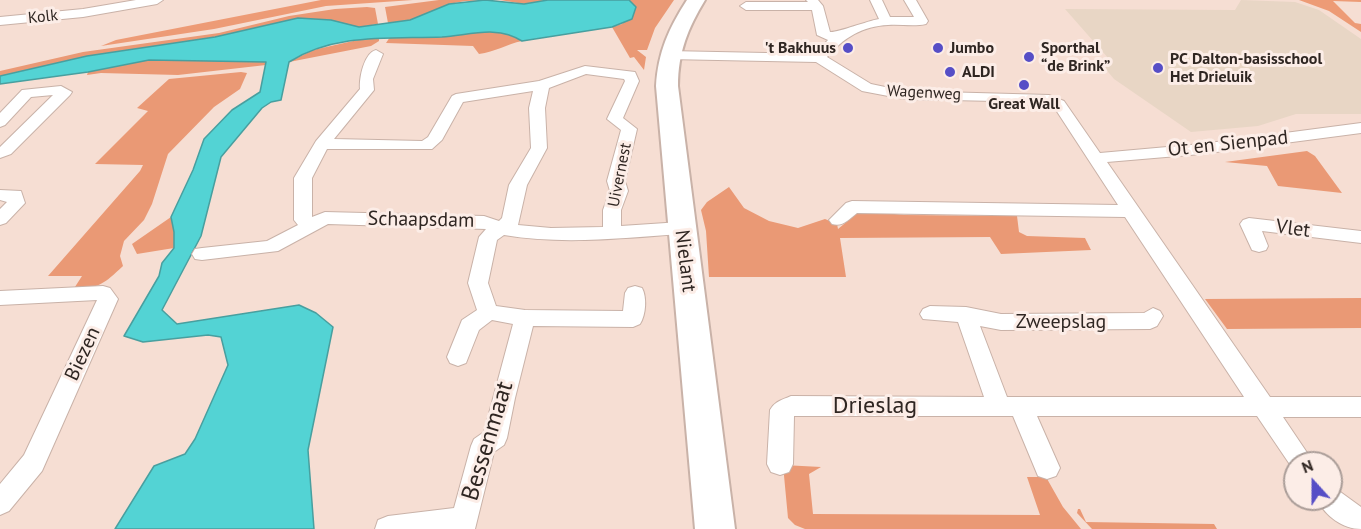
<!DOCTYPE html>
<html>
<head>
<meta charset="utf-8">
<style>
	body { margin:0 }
	#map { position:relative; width:1361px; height:529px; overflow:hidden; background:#f6ded3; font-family:"PT Sans",sans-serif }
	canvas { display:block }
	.north { position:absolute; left:1283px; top:451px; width:60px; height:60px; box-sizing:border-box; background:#fcede7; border:2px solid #aa9d98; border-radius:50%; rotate:339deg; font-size:16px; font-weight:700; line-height:24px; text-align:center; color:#2f2622 }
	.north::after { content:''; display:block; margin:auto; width:21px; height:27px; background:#564ec6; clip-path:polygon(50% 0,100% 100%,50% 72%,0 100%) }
</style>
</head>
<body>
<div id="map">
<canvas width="1361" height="529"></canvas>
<div class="north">N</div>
</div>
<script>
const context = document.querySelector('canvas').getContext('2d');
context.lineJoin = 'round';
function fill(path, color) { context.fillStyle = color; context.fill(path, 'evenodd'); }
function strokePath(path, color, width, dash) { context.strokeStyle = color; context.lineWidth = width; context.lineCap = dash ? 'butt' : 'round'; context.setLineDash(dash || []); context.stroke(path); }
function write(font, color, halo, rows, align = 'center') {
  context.font = font + ' "PT Sans",sans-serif'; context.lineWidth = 6; context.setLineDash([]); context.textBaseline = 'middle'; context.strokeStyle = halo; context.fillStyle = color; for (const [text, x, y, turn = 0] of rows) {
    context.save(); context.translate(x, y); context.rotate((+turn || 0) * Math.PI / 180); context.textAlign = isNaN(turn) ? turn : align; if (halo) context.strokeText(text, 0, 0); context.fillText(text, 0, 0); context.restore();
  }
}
fill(new Path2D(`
	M1241,0L1295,2L1319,10L1361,39V114H1296L1258,126L1191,132L1114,79L1098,60L1109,59L1065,9L1235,10Z`), '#e8d6c5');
fill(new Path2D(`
	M439,0H548L524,4L500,0L465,1L449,4L410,20L388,23L385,7Z
	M629,0H674L655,28L647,50H637L646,57L644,70L634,57L630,58L612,27L622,24L635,7Z
	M367,7L375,8L378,24L359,27L330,20L298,18L216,37L87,56L0,76V71L83,52L219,33L289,16L335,9Z
	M497,31L511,33L522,41C507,44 495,52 479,54L473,46L386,43L390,37Z
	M371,37H379V41L371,46L289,62L313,50Z
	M149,60L263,61L266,62V65L178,75L101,73L87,75L88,72Z
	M241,72L247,73L240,89L214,107L168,154L152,204L144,220L124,241L120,256L123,266C104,284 99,288 73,290L82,276H48L140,171L143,165L95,164L148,111L137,108L169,79Z
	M1307,151L1315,156L1342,193L1278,186L1267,166L1225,162Z
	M729,187L744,208L769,221L798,228L825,219L837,224L838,229L856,214L874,212L904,215L1017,216L1019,232L1027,236L1085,238L1091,250L1001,254L990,237L840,238L846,277H709L706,231L701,210L707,202Z
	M171,217L174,232V248L137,254L132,244Z
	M1361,298V328L1227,329L1205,299Z
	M783,465L821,467L809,474L813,514L1040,515L1027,477H1046L1063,507L1081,529H805L795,525L788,518Z
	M1078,509H1080L1086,522L1214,524L1217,529H1092L1077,513Z`), '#ea9975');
fill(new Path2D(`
	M321,0H413L326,6L214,29L101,46L116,40Z
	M1299,0H1361V2L1333,1L1355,23L1361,24V32L1329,11Z`), '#ed9b76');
const water = new Path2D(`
	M485,0L524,4L548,0H629L636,7L632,19L612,27L522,41C497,25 470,35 442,37C390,39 335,33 289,62L281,100L271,102L262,108L221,157L201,236L162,310L177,324L299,305L316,313L333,327L308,450L314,529H115L154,466L185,454L195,439L228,365L221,337L208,335L143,342L124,336L159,276L162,263L174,248V232L171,217L193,170L204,139L232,110L260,92L266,62L149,60L88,72L0,84V76L87,56L215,37L298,18L331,20L359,27L410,20L449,4Z`);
fill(water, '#53d3d4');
strokePath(water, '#489f9f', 1.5);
const street = new Path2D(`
	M136,0H163L157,4L83,17L0,25V17L83,9Z
	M806,0H818L823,6L830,32C837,33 867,21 879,19L870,0H882L890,17H914L904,0H916L928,21L926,24C914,27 901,24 888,25C863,26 843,38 827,57L871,84L904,91L1049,95L1064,101L1100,153L1201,144L1361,123V133L1201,154L1107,162L1270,397H1361V417H1283L1314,463H1295V472L1257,416H1037L1060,468L1056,476L1047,479L1038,476L1013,416H794L793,464L789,472L780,475L771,472L767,464L770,410C775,401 782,400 791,396L984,397L958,322L923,319L920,314L923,309L930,306L966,307L1001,314L1144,313L1153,308L1160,311L1163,316L1157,326L1150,329L1001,330L980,326L1007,397H1244L1125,217L857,213C848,220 843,227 832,224L829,220L846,203L852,201L1118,205L1054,107L1042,102L904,99L862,91L816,62L668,59L661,55L668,51L815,54L828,40L817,35L812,10H746L740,6L746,2H808Z
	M376,50L383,54L373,79L374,90L334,139L422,141L428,137L452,96L456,94L539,81L585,66L635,72L639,81L623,118L637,129L625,181L628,191L621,210V226L681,222L688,224L690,228L688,232L681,234C622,238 563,245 504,235L497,240L488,283L496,306L525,310L623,311L625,293L628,288L635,286L642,288C647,297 646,315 640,324L633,327L533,326L515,398L507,438L504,445L494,452L475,529H375L378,520L388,516L454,508L471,446L474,439L484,432L513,324L492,320L479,330L466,363L458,366L450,363L447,357L462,320L477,310L468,283L479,237L486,229L328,224L278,251L202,260L195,259L192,254L195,249L202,248L267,241L298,225L294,220V178L316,141L360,89C359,78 364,53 376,50ZM586,74L624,79L625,81L607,119L621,130L607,181L610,191L603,210V227L551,228L518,225L527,185L547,148L545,108L549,88ZM533,91L529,108L531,148L509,185L502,218L499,221L484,216L325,212L312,217V178L327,149H432L442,140L463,102Z
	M61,86L72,92L70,95L11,154L0,158V147L53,95L31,97L5,125L0,127V113L22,90Z
	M0,190L21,191L25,203L6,223L0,225V209L7,202L0,200Z
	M1249,218L1361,231V243L1262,231L1268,246L1266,250L1259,252L1252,250L1240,224L1243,220Z
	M103,286L110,288L118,299L42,471L9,511L0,515V484L24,455L97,300L0,305V291Z
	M1331,488L1339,491L1361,507V529C1343,529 1325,516 1317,499H1331Z`);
const secondary = new Path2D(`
	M687,0H705C688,28 678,52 678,86L735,529H695L656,86C658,52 669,28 687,0Z`);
strokePath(street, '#c9b2a8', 2);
strokePath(secondary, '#c9b2a8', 4);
fill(street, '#fff');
fill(secondary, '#fff');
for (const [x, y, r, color] of [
	[848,48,6,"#564ec6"],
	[938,48,6,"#564ec6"],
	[1029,57,6,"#564ec6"],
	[1158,68,6,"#564ec6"],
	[950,72,6,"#564ec6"],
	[1024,85,6,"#564ec6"]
]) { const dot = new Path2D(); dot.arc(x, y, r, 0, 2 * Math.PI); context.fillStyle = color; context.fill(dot); strokePath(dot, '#fcede7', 2); }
write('16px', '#2f2622', '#fcede7', [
	["Kolk",43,17,-6],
	["Wagenweg",924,93,3],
	["Uivernest",620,175,-79]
]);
write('bold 16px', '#2f2622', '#fcede7', [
	["'t Bakhuus",836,48,"right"],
	["Jumbo",950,48],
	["Sporthal",1041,48],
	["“de Brink”",1041,66],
	["PC Dalton-basisschool",1170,59],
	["Het Drieluik",1170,77],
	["ALDI",962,72],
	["Great Wall",1024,104,"center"]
], 'left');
write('20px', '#2f2622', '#fcede7', [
	["Ot en Sienpad",1228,144,-6],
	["Schaapsdam",421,220,1],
	["Vlet",1293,229,7],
	["Nielant",685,261,83],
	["Zweepslag",1061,322],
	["Biezen",83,354,-65]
]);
write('24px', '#2f2622', '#fcede7', [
	["Drieslag",875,406],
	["Bessenmaat",488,441,-73]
]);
</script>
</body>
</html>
